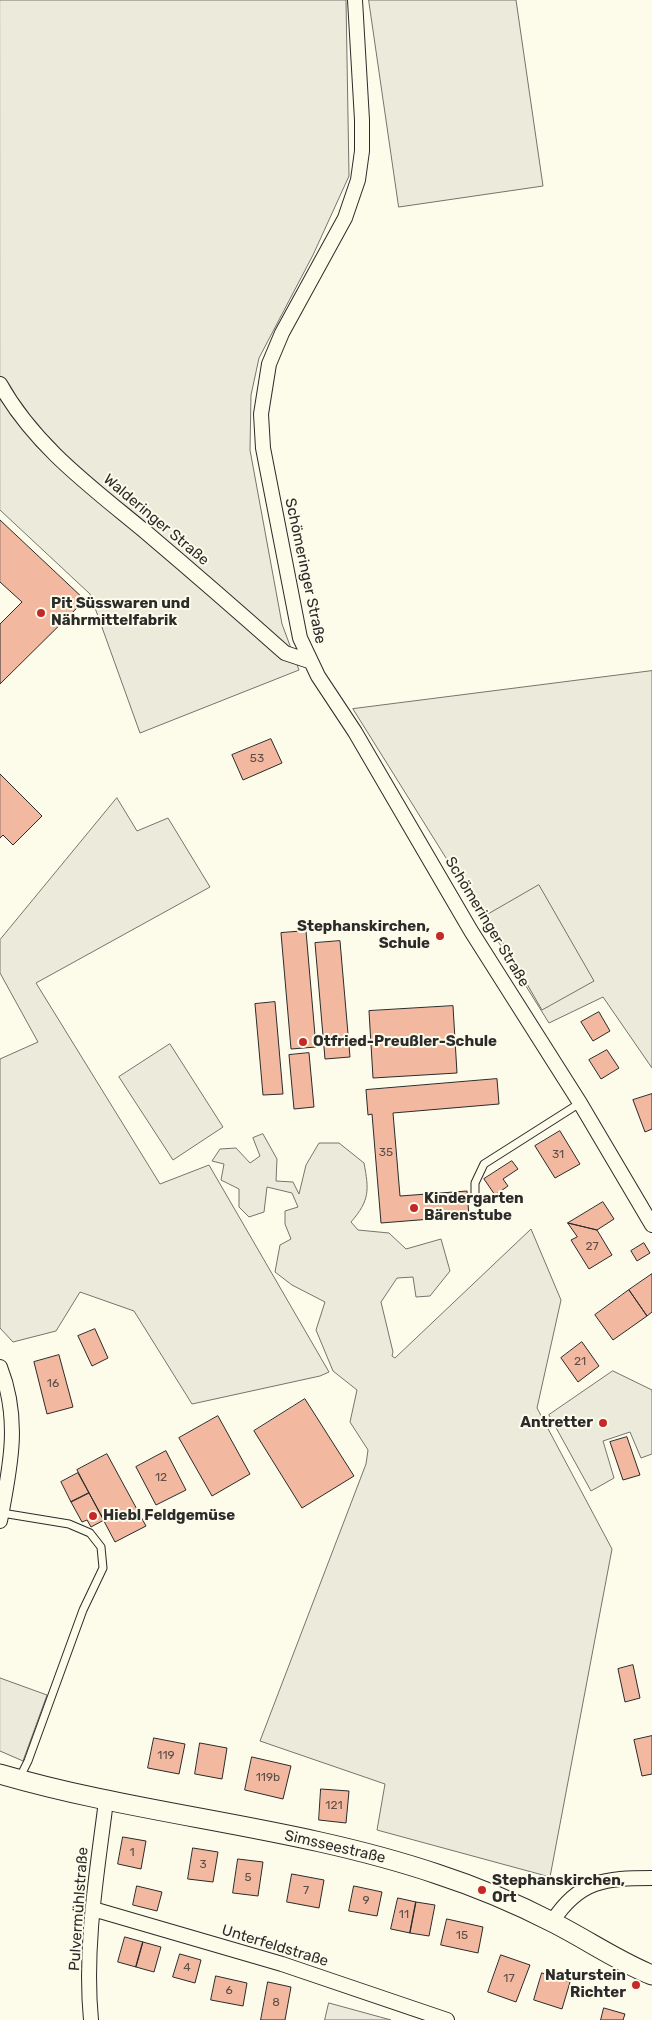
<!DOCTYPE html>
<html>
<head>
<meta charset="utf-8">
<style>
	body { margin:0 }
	canvas { display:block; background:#fdfbea }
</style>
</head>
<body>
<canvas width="652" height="2020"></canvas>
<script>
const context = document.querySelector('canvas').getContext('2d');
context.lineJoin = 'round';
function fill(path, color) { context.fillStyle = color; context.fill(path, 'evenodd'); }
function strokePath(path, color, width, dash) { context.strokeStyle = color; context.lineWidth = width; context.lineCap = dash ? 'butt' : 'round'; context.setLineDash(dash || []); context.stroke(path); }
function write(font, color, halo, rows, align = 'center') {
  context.font = font + ' Rubik,sans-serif'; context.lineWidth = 4; context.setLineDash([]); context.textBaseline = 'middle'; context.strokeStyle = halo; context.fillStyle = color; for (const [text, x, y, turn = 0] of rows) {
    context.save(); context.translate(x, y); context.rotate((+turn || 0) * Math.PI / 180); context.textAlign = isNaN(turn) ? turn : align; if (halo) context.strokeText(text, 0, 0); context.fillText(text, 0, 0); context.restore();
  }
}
const green = new Path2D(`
	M0,0H346L349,176L313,255L259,358L251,395L250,450L282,624L299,670L140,733L90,594L0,510Z
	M369,0H516L543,186L399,207Z
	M652,671V1068L603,997L549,1023L353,709Z
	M117,798L137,831L168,818L210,887L36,983L160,1184L209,1165L329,1372L320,1376L192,1404L134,1311L80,1292L56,1331L13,1342L0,1328V1059L38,1042L0,973V940Z
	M170,1044L223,1127L173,1160L119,1077Z
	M263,1134L277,1159L276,1181L293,1182L299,1194L306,1165L319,1143H339L364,1163C369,1190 370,1200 351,1222L358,1230L389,1233L406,1249L441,1239L450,1271L430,1296L416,1297L413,1277L397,1278L381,1302L393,1352L392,1356L395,1358L531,1229L561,1300L537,1408L612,1549L550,1877L377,1830L385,1784L260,1741L366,1464L368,1450L350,1422L357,1390L333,1371L316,1330L325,1302L292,1285L275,1272L280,1245L291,1239L285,1224V1211L298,1207L292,1193L267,1187L264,1212L249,1217L239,1207V1189L221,1180L224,1164L212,1161L220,1149L236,1148L250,1163L260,1156L253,1138Z
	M0,1678L47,1695L23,1761L0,1751Z
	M329,2003L391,2020H325Z`);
fill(green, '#ecebdb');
strokePath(green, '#74746e', 1);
const parking = new Path2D(`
	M539,885L594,981L542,1010L487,915Z
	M613,1371L652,1390V1454L641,1458L630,1432L603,1441L614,1478L591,1491L549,1415Z`);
fill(parking, '#eceadb');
strokePath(parking, '#74746e', 1);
const building = new Path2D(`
	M0,520L85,600L0,684V624L22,602L0,582Z
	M271,739L282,763L243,780L232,755Z
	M0,774L42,816L13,845L3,835L0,838Z
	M306,931L316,1047L291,1049L281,933Z
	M340,941L350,1057L325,1059L315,943Z
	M275,1002L283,1094L263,1095L255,1004Z
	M453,1006L457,1073L373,1078L369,1011Z
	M599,1012L610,1031L593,1041L581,1022Z
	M607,1050L619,1068L601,1079L589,1060Z
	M309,1053L314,1107L294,1109L289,1055Z
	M497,1079L499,1104L393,1113L400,1196L467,1191L469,1216L381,1223L372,1114L368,1115L366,1090Z
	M652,1094V1129L645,1132L633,1100Z
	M560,1131L580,1164L555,1178L535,1146Z
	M512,1161L518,1169L503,1179L508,1186L495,1195L484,1179Z
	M603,1202L614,1219L597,1230L568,1223Z
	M568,1223L597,1230L612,1255L589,1269L571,1240L577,1237Z
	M644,1243L650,1253L637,1261L631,1251Z
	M652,1274V1312L647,1316L629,1290Z
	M629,1290L647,1316L613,1340L595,1315Z
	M95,1329L108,1358L92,1366L78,1336Z
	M582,1342L599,1366L578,1382L561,1358Z
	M59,1355L73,1407L47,1414L34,1362Z
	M305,1399L354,1476L302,1508L254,1431Z
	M218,1416L250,1474L212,1496L179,1438Z
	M627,1437L640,1475L623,1480L610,1442Z
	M166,1451L186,1490L156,1505L136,1467Z
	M107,1454L146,1526L115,1542L77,1470Z
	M78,1473L89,1493L71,1502L61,1482Z
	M89,1493L104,1520L91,1527L87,1520L82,1522L71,1502Z
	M633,1665L640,1698L625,1702L618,1669Z
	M652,1736V1774L642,1776L634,1740Z
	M154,1738L185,1744L179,1774L148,1768Z
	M200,1743L227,1748L222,1779L195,1774Z
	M252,1757L291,1766L283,1799L245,1790Z
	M321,1789L349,1791L346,1823L319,1820Z
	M123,1837L146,1841L141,1869L118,1864Z
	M193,1848L218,1852L213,1882L188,1879Z
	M238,1859L263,1862L258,1896L233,1893Z
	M292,1874L324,1880L319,1908L287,1902Z
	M137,1886L162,1892L157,1911L133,1905Z
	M354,1886L382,1892L377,1916L349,1911Z
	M398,1898L416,1902L410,1933L391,1929Z
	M416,1902L435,1905L429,1936L410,1933Z
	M447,1919L483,1927L478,1953L441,1945Z
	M125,1937L143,1942L136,1967L118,1962Z
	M143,1942L161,1947L154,1972L136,1967Z
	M180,1954L201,1960L195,1983L173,1977Z
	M501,1955L530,1965L516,2002L488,1992Z
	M542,1973L570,1982L562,2009L534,2000Z
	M216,1976L247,1983L243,2006L211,2000Z
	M268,1982L291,1987L285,2020H261Z
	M604,2008L625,2014L623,2020H601Z`);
fill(building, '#f2b8a0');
strokePath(building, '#2b2b2b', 1);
const service = new Path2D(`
	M475,1197V1183L484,1164L580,1103
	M2,1513L69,1524L90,1533L101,1547L103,1568L83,1610L28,1761L20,1777`);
const minor = new Path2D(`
	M355,0L362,120V151L358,180L345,218L282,333L269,364L261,414L263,448L300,638L318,676L355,732L471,931L580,1103L652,1225
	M0,384C35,447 94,489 148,534C194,573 240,613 285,653L309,661
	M0,1367C21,1420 10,1468 0,1521
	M93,1909L282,1964L447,2020
	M552,1922C579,1880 605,1878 652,1878
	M91,2020C84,1947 97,1873 106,1801`);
const secondary = new Path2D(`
	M0,1774C144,1816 295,1826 437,1874C477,1887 515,1903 552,1922C586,1939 617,1961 652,1975`);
strokePath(service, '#2b2b2b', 9);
strokePath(minor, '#2b2b2b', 16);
strokePath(secondary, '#2b2b2b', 21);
strokePath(service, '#fdfbea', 7);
strokePath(minor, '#fdfbea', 14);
strokePath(secondary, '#fdfbea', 19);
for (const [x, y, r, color] of [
	[41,613,5,"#c62828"],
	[440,936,5,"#c62828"],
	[303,1042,5,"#c62828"],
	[414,1208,5,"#c62828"],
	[603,1423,5,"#c62828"],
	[93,1516,5,"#c62828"],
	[482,1890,5,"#c62828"],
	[636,1985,5,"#c62828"]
]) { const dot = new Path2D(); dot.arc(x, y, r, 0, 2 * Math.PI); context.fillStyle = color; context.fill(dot); strokePath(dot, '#fdfbea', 2); }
write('12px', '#5d4e48', null, [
	["53",257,759],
	["35",386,1153],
	["31",558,1155],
	["27",592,1247],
	["21",580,1362],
	["16",53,1384],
	["12",161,1478],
	["119",166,1756],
	["119b",268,1778],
	["121",334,1806],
	["1",132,1853],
	["3",203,1865],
	["5",248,1878],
	["7",306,1891],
	["9",366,1901],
	["11",404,1915],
	["15",462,1936],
	["4",187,1968],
	["17",509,1979],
	["6",229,1991],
	["8",276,2003]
]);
write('15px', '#2b2b2b', '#fdfbea', [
	["Walderinger Straße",156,520,40],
	["Schömeringer Straße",305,571,78],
	["Schömeringer Straße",487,922,59],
	["Simsseestraße",335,1847,13],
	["Pulvermühlstraße",79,1909,-86],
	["Unterfeldstraße",275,1946,17]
]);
write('bold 15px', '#2b2b2b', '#fdfbea', [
	["Pit Süsswaren und",51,604],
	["Nährmittelfabrik",51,621],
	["Stephanskirchen,",430,927,"right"],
	["Schule",430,944,"right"],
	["Otfried-Preußler-Schule",313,1042],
	["Kindergarten",424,1199],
	["Bärenstube",424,1216],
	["Antretter",593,1423,"right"],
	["Hiebl Feldgemüse",103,1516],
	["Stephanskirchen,",492,1881],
	["Ort",492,1898],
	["Naturstein",626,1976,"right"],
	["Richter",626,1993,"right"]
], 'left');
</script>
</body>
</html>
